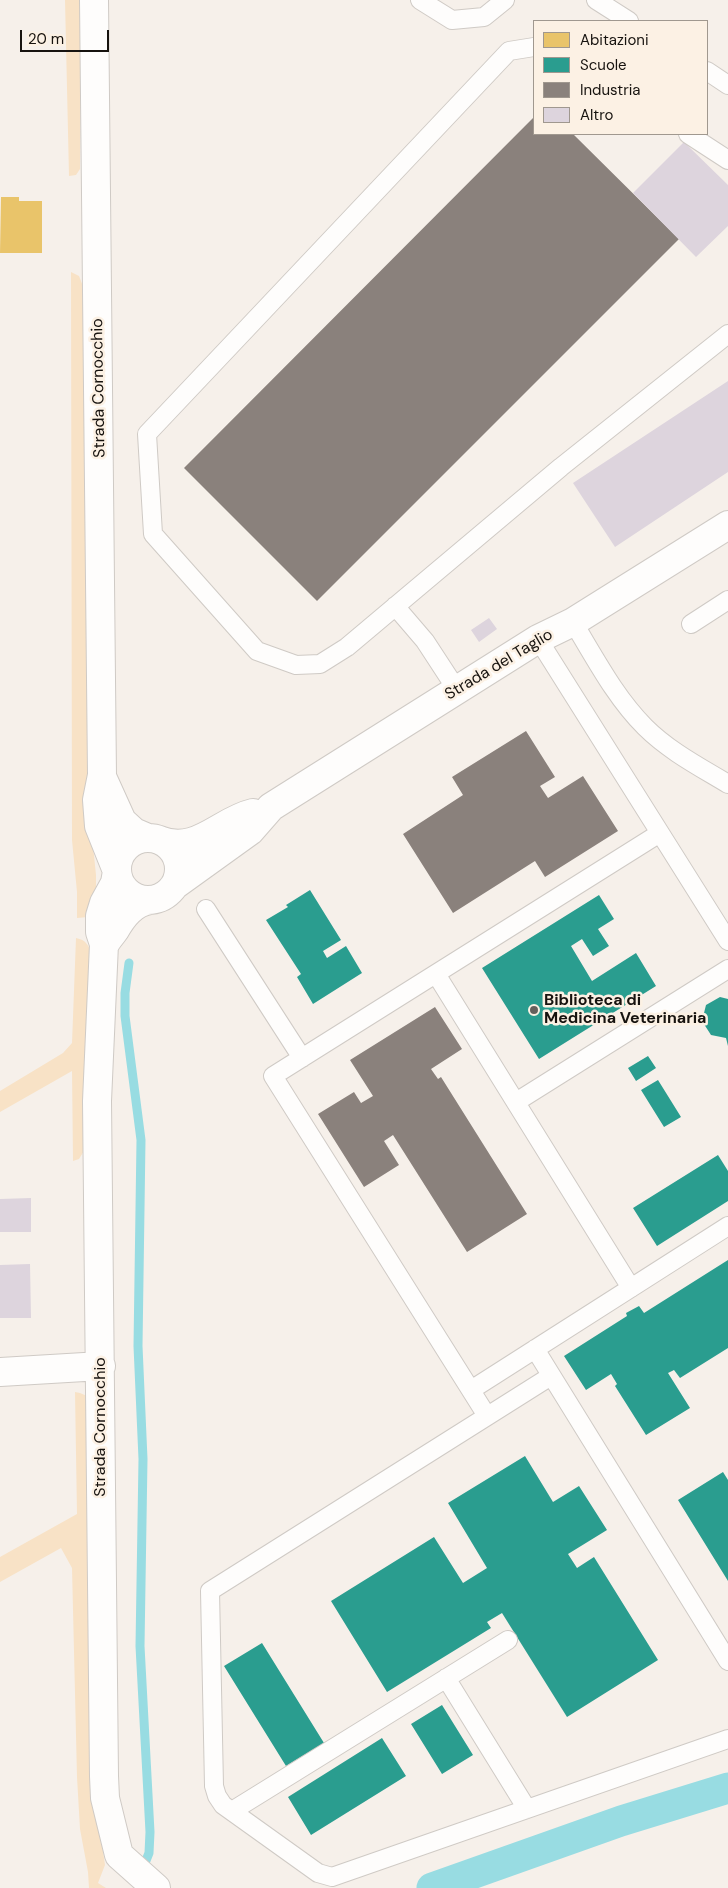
<!DOCTYPE html>
<html>
<head>
<meta charset="utf-8">
<style>
	body { margin:0 }
	#map { position:relative; width:728px; height:1888px; overflow:hidden; background:#f6f0ea; font-family:"DM Sans",sans-serif }
	canvas { display:block }
	.legend { position:absolute; left:533px; top:20px; width:175px; height:115px; box-sizing:border-box; background:#fcf1e4; border:1px solid #a0988f; margin:0; padding:6px 9px; list-style:none; font-size:15px; color:#17130f }
	.legend li { display:flex; align-items:center; gap:10px; height:25px }
	.legend b { width:25px; border:1px solid #a0988f }
	.scale { position:absolute; left:20px; top:30px; width:89px; height:22px; box-sizing:border-box; border:2px solid #17130f; border-top:0; padding-left:6px; font-size:15px; line-height:18px; white-space:nowrap; color:#17130f; -webkit-text-stroke:4px #fcf1e4; paint-order:stroke }
</style>
</head>
<body>
<div id="map">
<canvas width="728" height="1888"></canvas>
<ul class="legend">
<li><b style="height:14px;background:#e9c46a"></b>Abitazioni</li>
<li><b style="height:14px;background:#2a9d8f"></b>Scuole</li>
<li><b style="height:14px;background:#8a817c"></b>Industria</li>
<li><b style="height:14px;background:#ddd4dd"></b>Altro</li>
</ul>
<div class="scale">20 m</div>
</div>
<script>
const context = document.querySelector('canvas').getContext('2d');
context.lineJoin = 'round';
function fill(path, color) { context.fillStyle = color; context.fill(path, 'evenodd'); }
function strokePath(path, color, width, dash) { context.strokeStyle = color; context.lineWidth = width; context.lineCap = dash ? 'butt' : 'round'; context.setLineDash(dash || []); context.stroke(path); }
function write(font, color, halo, rows, align = 'center') {
  context.font = font + ' "DM Sans",sans-serif'; context.lineWidth = 5; context.setLineDash([]); context.textBaseline = 'middle'; context.strokeStyle = halo; context.fillStyle = color; for (const [text, x, y, turn = 0] of rows) {
    context.save(); context.translate(x, y); context.rotate((+turn || 0) * Math.PI / 180); context.textAlign = isNaN(turn) ? turn : align; if (halo) context.strokeText(text, 0, 0); context.fillText(text, 0, 0); context.restore();
  }
}
fill(new Path2D(`
	M65,0H81L80,169L76,175L69,176Z
	M71,272L79,276L83,286L90,551L91,826L96,875V889L88,917L77,918V892L72,840Z
	M76,938C86,940 89,945 91,954L84,1151L79,1159L73,1161L72,1071L0,1112V1091L63,1053L72,1043Z
	M75,1392L80,1393L87,1396L97,1810L105,1865L98,1883L106,1888H89L88,1872L80,1829L77,1777L72,1568L61,1548L0,1582V1557L77,1514Z`), '#f8e2c6');
fill(new Path2D(`
	M1,197H19V201H42V253H0Z`), '#e9c46a');
fill(new Path2D(`
	M310,890L341,940L323,951L327,958L346,946L362,973L313,1004L297,977L301,974L266,920L288,907L286,905Z
	M599,895L614,919L598,929L609,946L593,956L582,939L571,946L592,981L636,953L656,986L539,1059L482,968Z
	M720,997L728,999V1046L726,1038L711,1035L702,1021L706,1005Z
	M648,1056L656,1068L636,1081L628,1068Z
	M658,1080L681,1117L664,1127L641,1090Z
	M718,1155L728,1171V1201L657,1246L633,1208Z
	M728,1260V1348L680,1378L674,1370L668,1373L690,1408L646,1435L615,1386L617,1384L611,1374L586,1390L564,1356L627,1316L626,1313L639,1306L644,1313Z
	M525,1456L553,1502L579,1486L607,1530L568,1554L577,1568L594,1557L658,1660L567,1717L502,1613L487,1622L491,1628L387,1692L331,1601L434,1537L463,1583L487,1568L448,1503Z
	M723,1472L728,1480V1581L678,1500Z
	M262,1643L324,1743L286,1766L224,1666Z
	M442,1705L473,1755L442,1774L411,1724Z
	M382,1738L406,1776L311,1835L288,1797Z`), '#2a9d8f');
fill(new Path2D(`
	M534,117V134H573L679,239L317,601L184,468Z
	M526,731L555,777L540,786L548,798L583,776L618,831L545,877L535,861L453,913L403,834L463,795L452,777Z
	M435,1007L462,1049L431,1069L438,1079L441,1077L527,1214L467,1252L393,1135L384,1141L399,1165L364,1187L318,1114L354,1092L361,1103L373,1096L350,1060Z`), '#8a817c');
strokePath(new Path2D(`
	M129,963L125,993V1016L141,1140L138,1346L143,1459L140,1646L150,1832L149,1853L145,1863`), '#98dce2', 9);
strokePath(new Path2D(`
	M432,1888L621,1821L728,1788`), '#98dce2', 31);
fill(new Path2D(`
	M684,142L728,185V226L696,257L633,193Z
	M728,381V472L615,547L573,483Z
	M489,618L497,629L479,642L471,630Z
	M31,1198V1232H0V1199Z
	M30,1264L31,1318H0V1265Z`), '#ddd4dd');
const service = new Path2D(`
	M420,0L452,20L484,17L505,0
	M596,0L629,21
	M534,47L509,51L147,434L153,534L257,651L296,665L320,664L347,647L561,467L728,334
	M707,71L728,85
	M688,134L728,160
	M395,606L425,641L457,690
	M573,622C595,658 615,697 645,727C669,751 700,767 728,784
	M691,624L728,600
	M538,639L728,941
	M206,909L302,1058
	M436,974L631,1288
	M516,1102L728,969
	M535,1349L728,1661
	M551,1376L210,1591L214,1786L217,1796L223,1805L318,1873L332,1877L728,1739
	M471,1390L728,1226
	M487,1416L273,1076L660,833
	M446,1678L527,1809
	M232,1811L508,1640`);
const minor = new Path2D(`
	M94,0L102,775L97,800L99,826L117,871L115,883L104,903L100,916V932L104,944L97,1101L104,1776L105,1798L119,1855L156,1888
	M103,779L122,821L134,832L148,838
	M117 869a31 31 0 1 1 62 0a31 31 0 1 1-62 0Z
	M159,840C197,855 219,821 253,813
	M175,885L250,831L271,807L538,639L573,622L728,525
	M104,947C106,940 111,936 115,930C123,916 133,903 150,900
	M0,1372L101,1366`);
strokePath(service, '#cfcac5', 20);
strokePath(minor, '#cfcac5', 30);
strokePath(service, '#fefdfc', 18);
strokePath(minor, '#fefdfc', 28);
for (const [x, y, r, color] of [
	[534,1010,5,"#65605c"]
]) { const dot = new Path2D(); dot.arc(x, y, r, 0, 2 * Math.PI); context.fillStyle = color; context.fill(dot); strokePath(dot, '#fcf1e4', 2); }
write('16px', '#17130f', '#fcf1e4', [
	["Strada Cornocchio",99,388,-91],
	["Strada del Taglio",499,665,-31],
	["Strada Cornocchio",101,1427,-90]
]);
write('bold 16px', '#17130f', '#fcf1e4', [
	["Biblioteca di",544,1001],
	["Medicina Veterinaria",544,1019]
], 'left');
</script>
</body>
</html>
